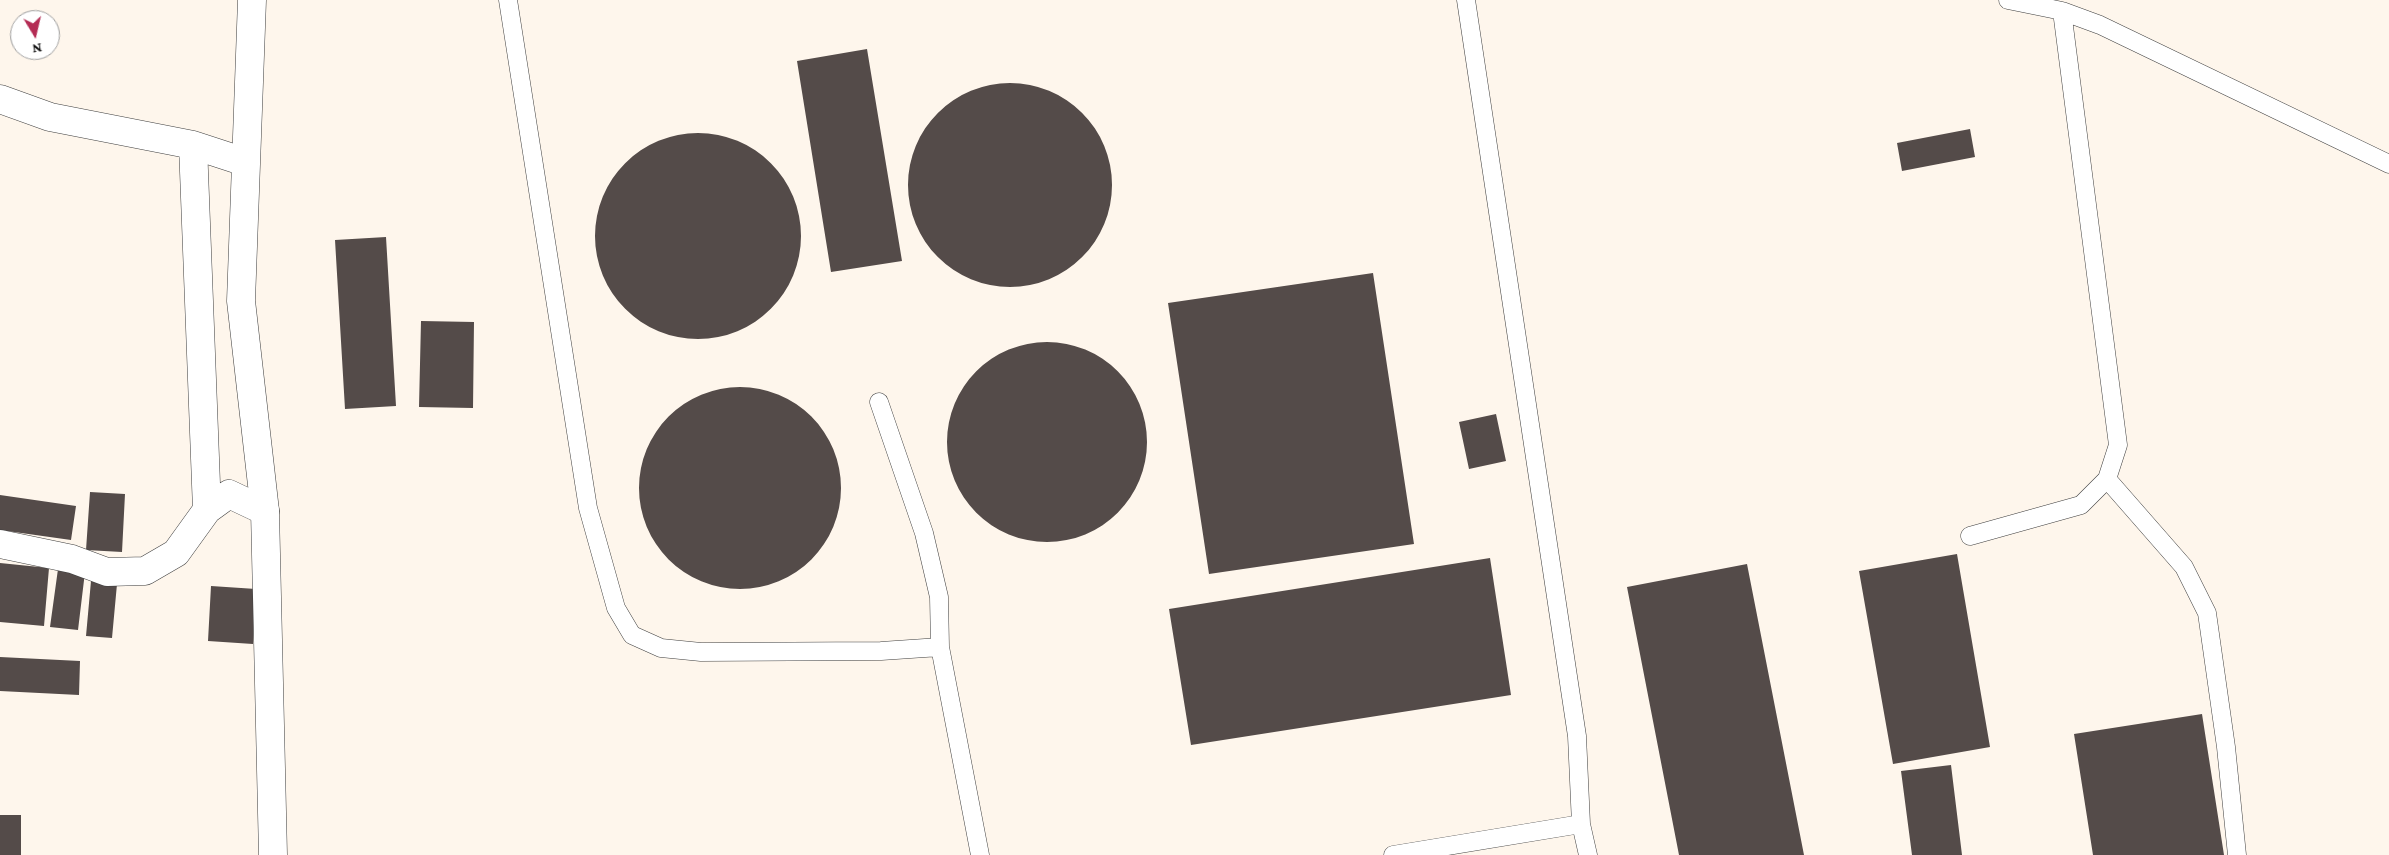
<!DOCTYPE html>
<html>
<head>
<meta charset="utf-8">
<style>
	body { margin:0 }
	#map { position:relative; width:2389px; height:855px; overflow:hidden; background:#fef6ec; font-family:"Crimson Pro",serif }
	canvas { display:block }
	.north { position:absolute; left:10px; top:10px; width:50px; height:50px; box-sizing:border-box; background:#fff; border:1px solid #9e9e9e; border-radius:50%; rotate:171deg; font-size:14px; font-weight:700; line-height:20px; text-align:center; color:#0c0c0c }
	.north::after { content:''; display:block; margin:auto; width:18px; height:22px; background:#b42c54; clip-path:polygon(50% 0,100% 100%,50% 72%,0 100%) }
</style>
</head>
<body>
<div id="map">
<canvas width="2389" height="855"></canvas>
<div class="north">N</div>
</div>
<script>
const context = document.querySelector('canvas').getContext('2d');
context.lineJoin = 'round';
function fill(path, color) { context.fillStyle = color; context.fill(path, 'evenodd'); }
function strokePath(path, color, width, dash) { context.strokeStyle = color; context.lineWidth = width; context.lineCap = dash ? 'butt' : 'round'; context.setLineDash(dash || []); context.stroke(path); }
fill(new Path2D(`
	M867,49L902,261L831,272L797,61Z
	M908 185a102 102 0 1 1 204 0a102 102 0 1 1-204 0Z
	M1970,129L1975,157L1902,171L1897,143Z
	M595 236a103 103 0 1 1 206 0a103 103 0 1 1-206 0Z
	M386,237L396,406L345,409L335,240Z
	M1373,273L1414,544L1209,574L1168,303Z
	M421,321L474,322L473,408L419,407Z
	M947 442a100 100 0 1 1 200 0a100 100 0 1 1-200 0Z
	M639 488a101 101 0 1 1 202 0a101 101 0 1 1-202 0Z
	M1496,414L1506,461L1469,469L1459,422Z
	M90,492L125,494L122,552L86,550Z
	M0,495L76,506L71,540L0,530Z
	M1957,554L1990,747L1893,764L1859,571Z
	M1490,558L1511,695L1191,745L1169,609Z
	M0,563L49,568L44,626L0,622Z
	M1747,564L1804,855H1679L1627,587Z
	M58,569L85,572L78,630L50,627Z
	M91,581L117,584L112,638L86,636Z
	M211,586L256,589L253,644L208,641Z
	M0,657L80,661L79,695L0,691Z
	M2202,714L2224,855H2093L2074,734Z
	M1951,765L1962,855H1912L1901,771Z
	M0,815H21V855H0Z`), '#544b49');
const service = new Path2D(`
	M508,0L588,508L616,608L632,635L661,648L701,652L881,651L940,647
	M1466,0L1577,736L1581,824L1588,855
	M2008,0L2062,11L2100,25L2389,164
	M879,402L924,533L939,597L940,647L980,855
	M2107,479L2184,567L2207,613L2226,747L2237,855
	M1970,536L2081,505L2107,479L2118,445L2062,11
	M1393,855L1581,824`);
const minor = new Path2D(`
	M0,99L50,117L193,145L245,162
	M193,145L207,510
	M0,544L72,559L107,572L145,571L176,553L207,510L229,494L265,511`);
const tertiary = new Path2D(`
	M252,0L241,301L265,511L273,855`);
strokePath(service, '#3f3f3f', 19);
strokePath(minor, '#3f3f3f', 29);
strokePath(tertiary, '#3f3f3f', 29);
strokePath(service, '#fff', 18);
strokePath(minor, '#fff', 28);
strokePath(tertiary, '#fff', 28);
</script>
</body>
</html>
